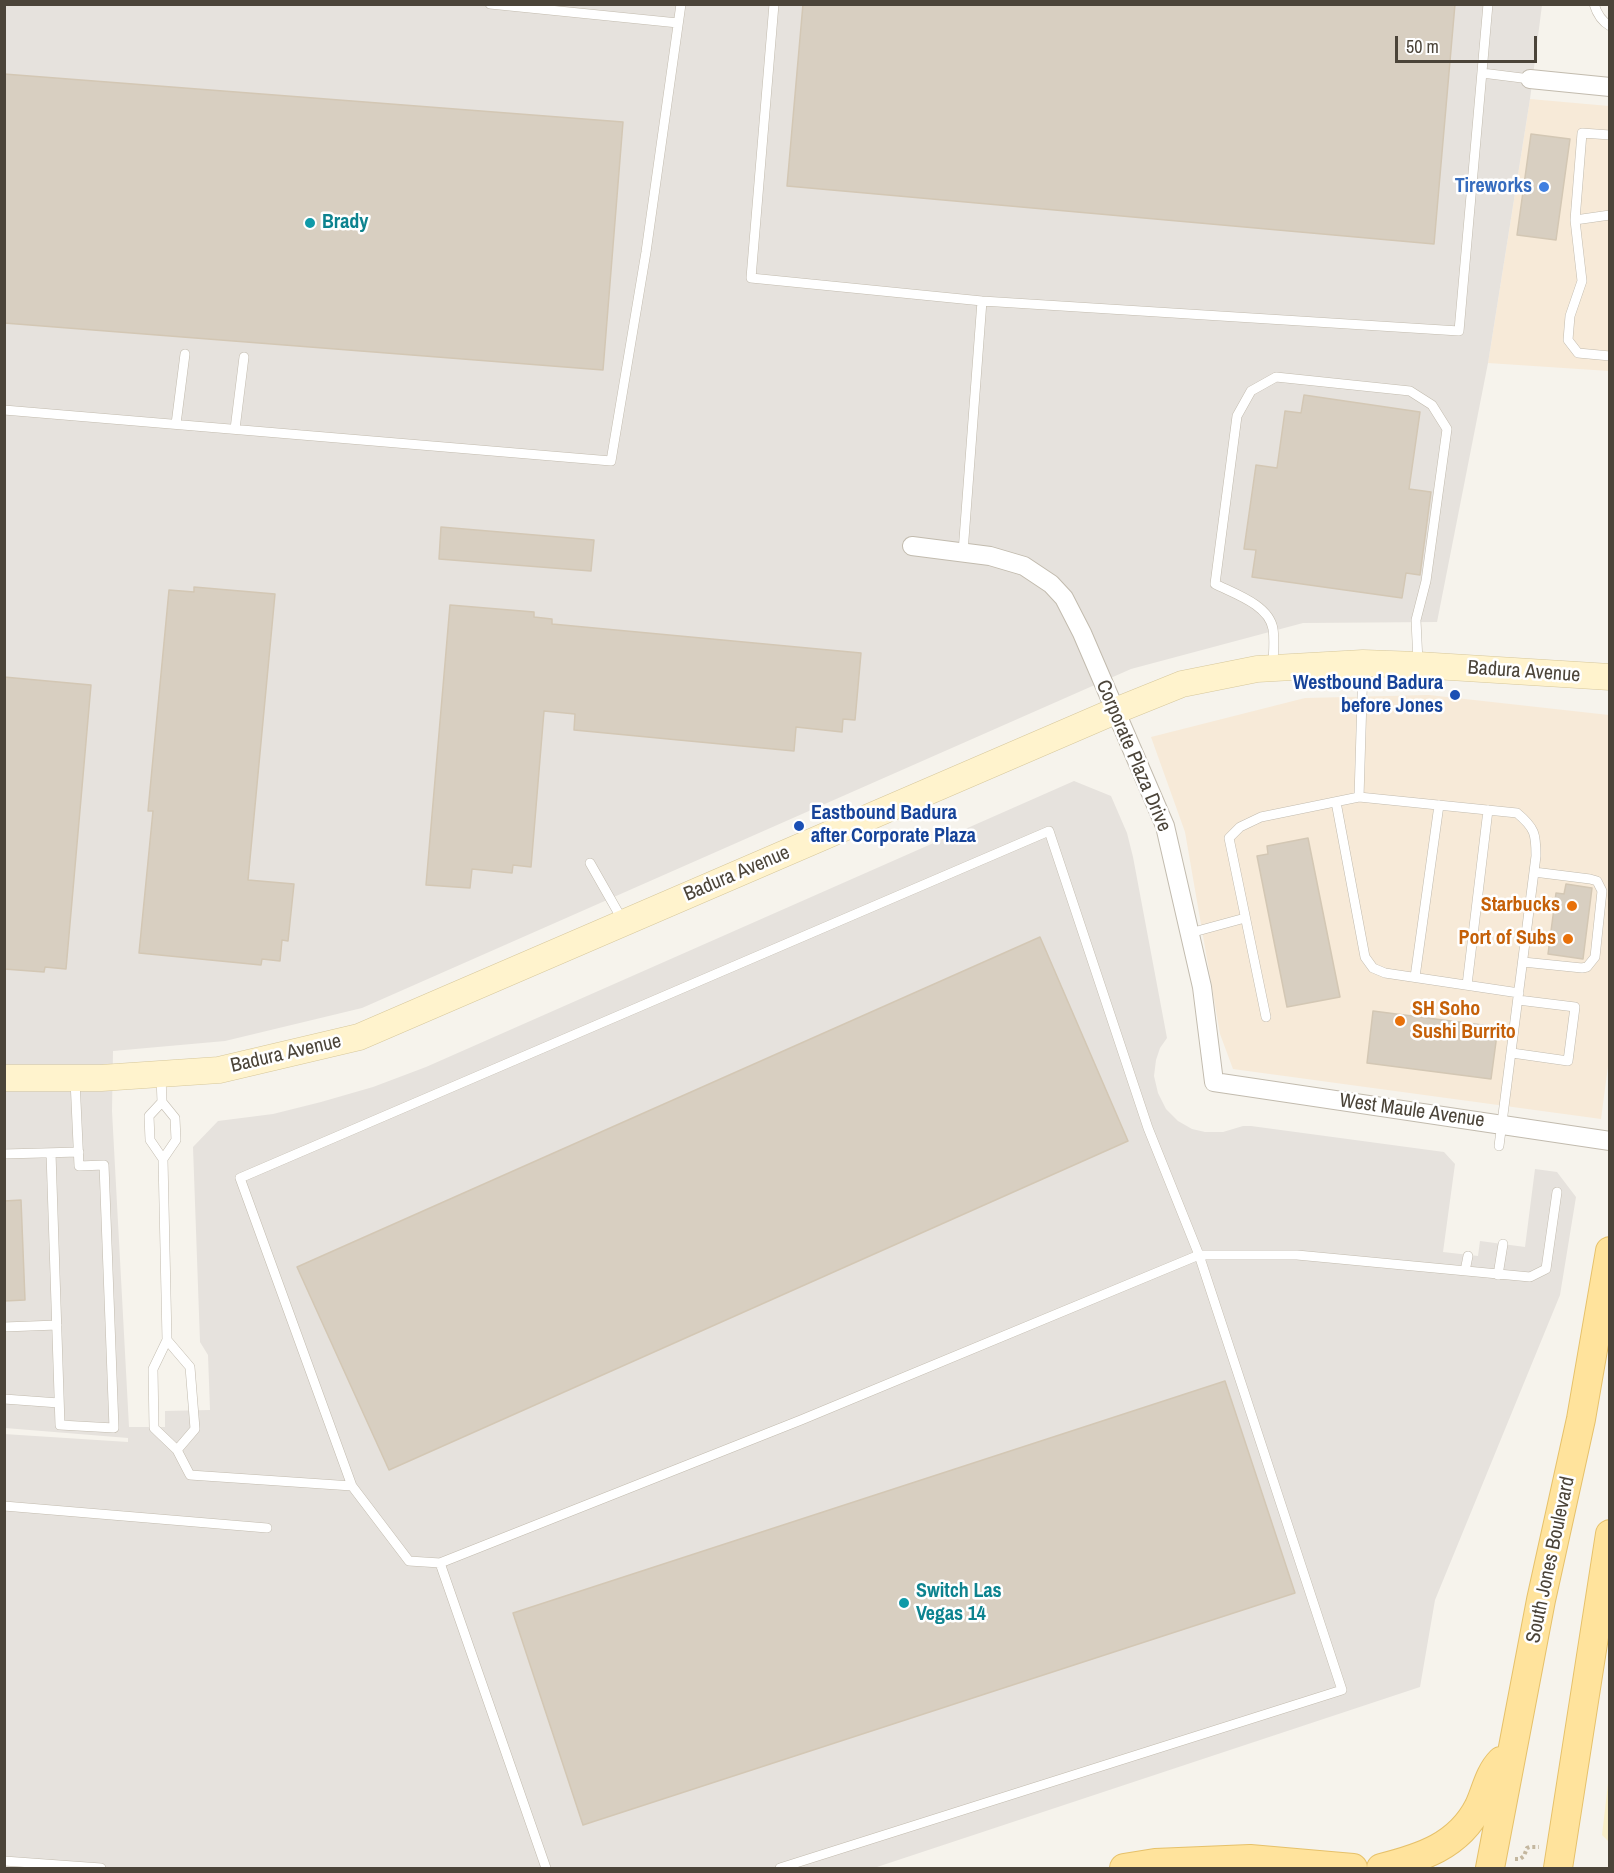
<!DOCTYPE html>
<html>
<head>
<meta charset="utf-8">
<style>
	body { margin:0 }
	#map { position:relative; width:1614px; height:1873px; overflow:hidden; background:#f6f3ec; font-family:"Archivo Narrow",sans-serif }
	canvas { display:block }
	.frame { position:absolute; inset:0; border:6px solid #4b4439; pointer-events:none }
	.scale { position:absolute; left:1395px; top:36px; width:142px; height:27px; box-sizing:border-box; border:3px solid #4b4439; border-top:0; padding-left:8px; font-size:18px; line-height:21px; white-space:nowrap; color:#4b4439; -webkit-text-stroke:4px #fff; paint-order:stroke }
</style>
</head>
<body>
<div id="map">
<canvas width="1614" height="1873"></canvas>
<div class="frame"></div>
<div class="scale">50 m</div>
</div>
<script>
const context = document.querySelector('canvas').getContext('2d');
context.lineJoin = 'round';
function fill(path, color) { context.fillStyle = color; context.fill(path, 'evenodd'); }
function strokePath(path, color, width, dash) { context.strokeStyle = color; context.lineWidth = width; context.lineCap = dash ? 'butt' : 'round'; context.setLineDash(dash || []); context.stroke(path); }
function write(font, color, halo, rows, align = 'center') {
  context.font = font + ' "Archivo Narrow",sans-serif'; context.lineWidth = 5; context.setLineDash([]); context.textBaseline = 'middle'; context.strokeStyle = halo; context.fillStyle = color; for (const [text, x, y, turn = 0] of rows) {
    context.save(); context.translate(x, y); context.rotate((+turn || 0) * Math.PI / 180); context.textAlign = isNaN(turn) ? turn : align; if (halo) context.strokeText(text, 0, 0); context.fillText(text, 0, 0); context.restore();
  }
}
fill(new Path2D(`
	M1530,99L1609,106V371L1488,363Z
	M1429,695L1609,715L1610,1051L1601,1119L1233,1069L1220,1034L1185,832L1151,737L1305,698Z`), '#f7ead8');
fill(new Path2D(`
	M5,5H1542L1530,99L1488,363L1437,622L1303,623L1131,669L362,1008L225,1041L113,1051L112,1111L129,1427H165V1411L210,1410L208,1355L200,1342L193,1147L218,1121L273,1114L321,1102L373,1087L426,1067L1074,781L1111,796L1127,833L1133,857L1167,1038L1160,1048L1156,1060L1154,1076L1158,1093L1166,1109L1178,1121L1192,1129L1205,1132H1223L1243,1126H1251L1444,1152L1455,1164L1443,1252L1478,1256L1480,1241L1525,1247L1535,1169L1557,1172L1576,1197L1560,1295L1435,1600L1420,1687L874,1868H5L4,1434L128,1442V1438L5,1428Z`), '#e6e2dd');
fill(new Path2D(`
	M1609,1775V1842L1602,1835Z`), '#f9efc9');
const building = new Path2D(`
	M803,4H1455L1434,244L787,186Z
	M4,74L623,122L603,370L4,323Z
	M1531,134L1570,139L1556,240L1517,235Z
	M1304,395L1420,412L1409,489L1431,492L1420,575L1406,573L1402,598L1252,577L1256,550L1244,549L1256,465L1277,468L1285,411L1301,413Z
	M441,527L594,540L591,571L439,559Z
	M194,587L275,594L248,880L294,884L288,941L282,940L280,961L262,959L261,965L139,953L153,811H148L169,590L194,592Z
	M450,605L534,612V617L552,619V624L861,653L855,720L843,719L842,732L796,727L794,751L574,730L575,714L544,711L531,867L513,865L512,873L472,869L470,888L426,885Z
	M4,677L91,685L66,969L45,967L44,972L4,969Z
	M1308,838L1340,997L1287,1007L1257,856L1268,854L1267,846Z
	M1566,884L1592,888L1583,959L1548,954L1556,893L1564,894Z
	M1040,937L1128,1141L389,1470L297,1267Z
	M1373,1011L1498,1027L1491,1079L1367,1063Z
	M21,1200L25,1300L4,1301V1201Z
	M1225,1381L1295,1593L583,1825L513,1613Z`);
fill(building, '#d8cfc1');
strokePath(building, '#d3c7b4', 1.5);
const lane = new Path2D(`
	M490,4L678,23
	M774,4L751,278L982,301L1459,331L1488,4
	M1594,4C1597,14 1601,21 1610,26
	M1482,73L1530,79
	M1610,135L1582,133L1575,220L1582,281L1570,316L1568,340L1578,353L1610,356
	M1575,220L1610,215
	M4,410L611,461L646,252L681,4
	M176,424L185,354
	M235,429L244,357
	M963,552L982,301
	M1273,667C1273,655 1275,641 1273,629C1269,605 1235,594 1215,584L1237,416L1251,391L1276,377L1410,391L1432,405L1447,429L1426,581L1416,620L1418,662
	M1359,797L1363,665
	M1336,802L1365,957L1373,968L1385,973L1519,993
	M590,863L623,921
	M1190,933L1245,918
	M1523,962L1582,968L1587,967L1595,957L1602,891L1597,881L1590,879L1534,872
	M1415,977L1439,805
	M1467,985L1488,810
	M1266,1017L1229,838L1240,827L1261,817L1359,797L1517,813C1535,828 1536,834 1536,856L1499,1146
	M1512,1053L1568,1061L1575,1007L1518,1000
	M161,1077L162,1102L175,1118L176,1140L163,1159
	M162,1102L149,1116L150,1140L163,1159L167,1340L153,1369L154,1428L177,1450L190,1475L352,1486L409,1561L440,1563L801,1420L1199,1255H1297L1530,1277L1546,1269L1557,1192
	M51,1153L60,1425L114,1428L104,1165L79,1166L75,1080
	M4,1154L79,1152
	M1465,1271L1468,1256
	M1498,1275L1503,1244
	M4,1327L57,1325
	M167,1340L190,1367L195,1429L177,1450
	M4,1399L59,1403
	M352,1486L240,1178L1049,831L1148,1128L1199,1255L1342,1690L780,1868
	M4,1506L267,1528
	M440,1563L546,1868
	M4,1861L101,1868`);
const street = new Path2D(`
	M1530,79L1610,87
	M912,546L990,556L1024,566L1051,584L1064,598L1082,633L1165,826L1202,987L1214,1082L1610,1141`);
const secondary = new Path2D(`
	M4,1078H101L219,1070L359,1037L1115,711L1182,684L1257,669L1363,663L1418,665L1610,677`);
const primary = new Path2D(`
	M1124,1868L1155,1863L1250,1859L1353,1868
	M1381,1868C1421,1858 1459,1846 1479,1806C1486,1791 1489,1773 1501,1761
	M1490,1868L1541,1600L1581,1419L1610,1251
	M1558,1868L1610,1534`);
strokePath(lane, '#c2bbae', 10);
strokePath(street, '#c2bbae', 20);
strokePath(secondary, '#d6c79b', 27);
strokePath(primary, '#e6c16a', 30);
strokePath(new Path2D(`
	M1515,1859H1520L1524,1856L1527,1848L1530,1847H1539`), '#c4b79f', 4, [3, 3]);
strokePath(lane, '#fff', 9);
strokePath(street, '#fff', 18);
strokePath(secondary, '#fff3cd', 26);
strokePath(primary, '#ffe39c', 28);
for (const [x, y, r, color] of [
	[1544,187,6,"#3f7fe0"],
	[310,223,6,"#0f9aa8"],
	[1455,695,6,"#1a4fb4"],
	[799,826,6,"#1a4fb4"],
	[1572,906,6,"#e8710a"],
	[1568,939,6,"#e8710a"],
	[1400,1021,6,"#e8710a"],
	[904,1603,6,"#0f9aa8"]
]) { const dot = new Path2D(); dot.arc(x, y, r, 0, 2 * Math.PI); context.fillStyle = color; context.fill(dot); strokePath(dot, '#fff', 2); }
write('bold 20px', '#366cbe', '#fff', [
	["Tireworks",1532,187]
], 'right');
write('bold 20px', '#0d838f', '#fff', [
	["Brady",322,223],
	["Switch Las",916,1592],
	["Vegas 14",916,1615]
], 'left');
write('20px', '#4b4439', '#fff', [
	["Badura Avenue",1524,672,4],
	["Corporate Plaza Drive",1133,756,67],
	["Badura Avenue",737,874,-23],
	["Badura Avenue",286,1054,-13],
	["West Maule Avenue",1412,1111,8],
	["South Jones Boulevard",1551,1560,-78]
]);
write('bold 20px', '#164399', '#fff', [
	["Westbound Badura",1443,684],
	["before Jones",1443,707],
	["Eastbound Badura",811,814,"left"],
	["after Corporate Plaza",811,837,"left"]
], 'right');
write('bold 20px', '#c56008', '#fff', [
	["Starbucks",1560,906],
	["Port of Subs",1556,939],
	["SH Soho",1412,1010,"left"],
	["Sushi Burrito",1412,1033,"left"]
], 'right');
</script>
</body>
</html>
